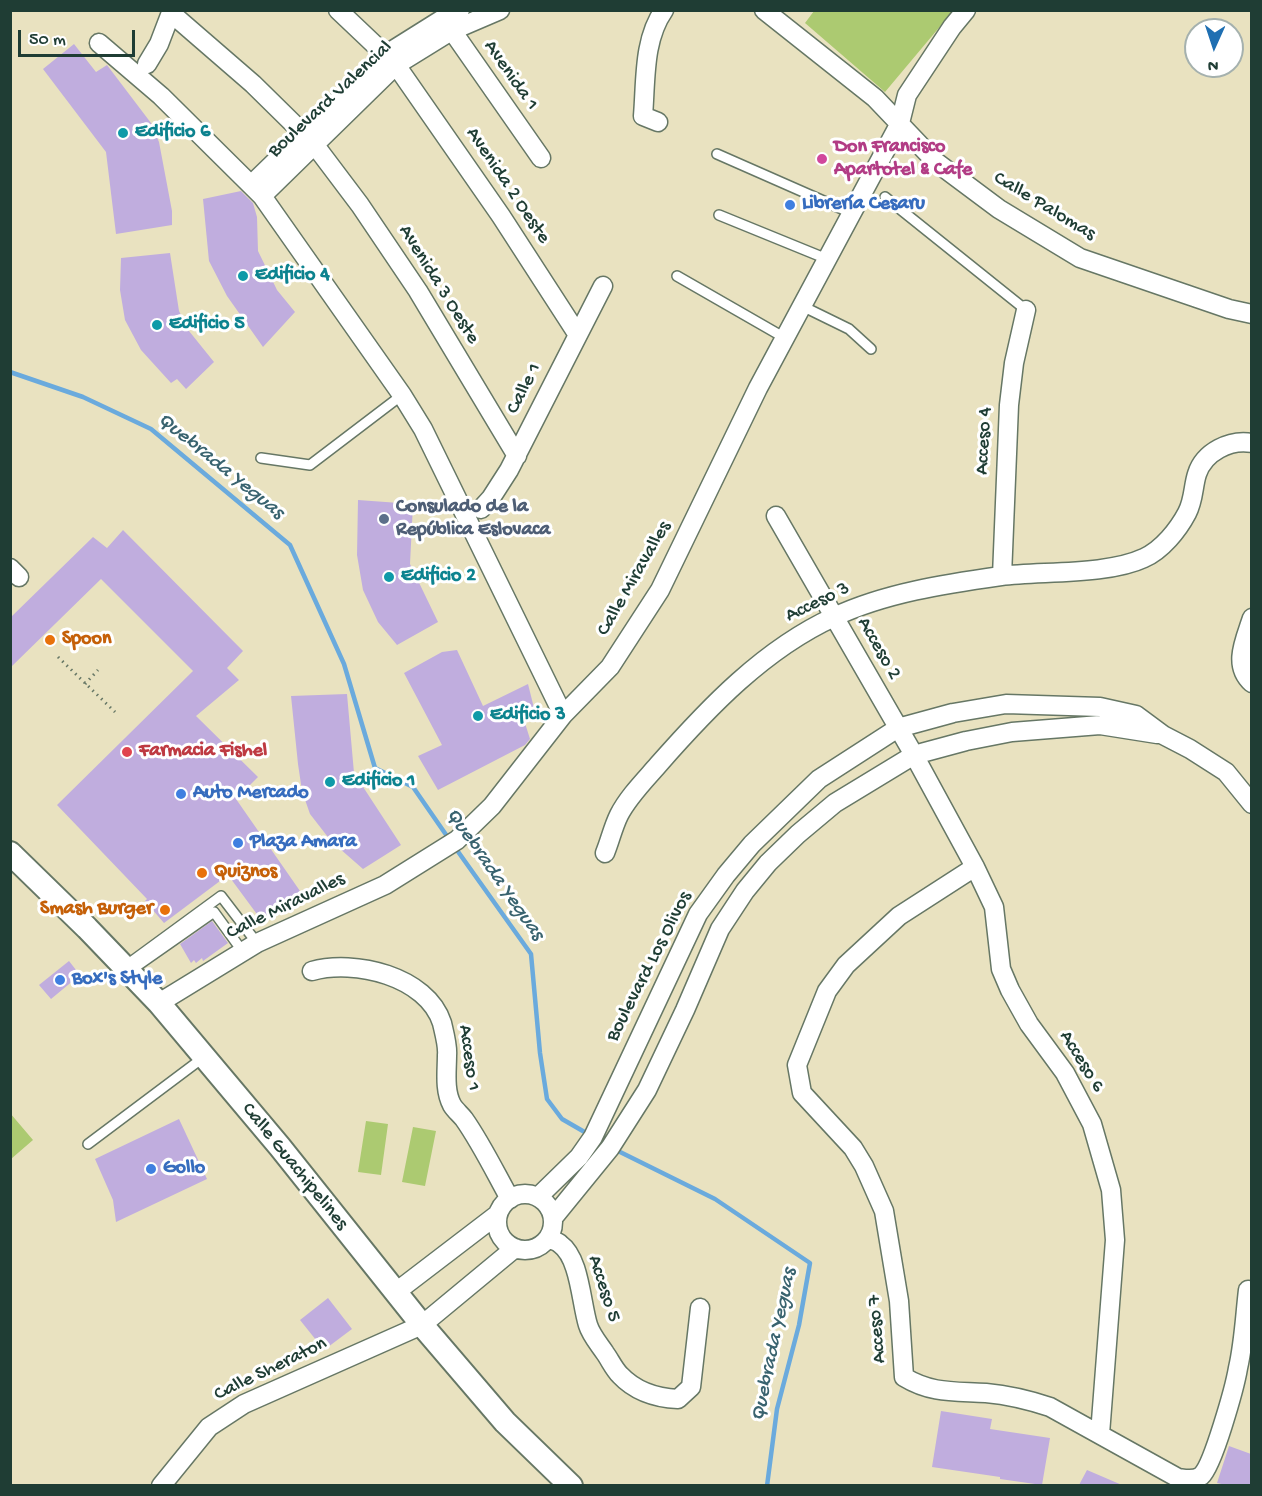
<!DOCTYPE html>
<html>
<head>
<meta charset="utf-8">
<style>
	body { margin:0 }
	#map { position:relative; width:1262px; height:1496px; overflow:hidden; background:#e9e2c0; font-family:"Gochi Hand",sans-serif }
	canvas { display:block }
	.frame { position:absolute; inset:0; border:12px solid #1f3d34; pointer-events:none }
	.north { position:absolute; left:1184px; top:18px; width:60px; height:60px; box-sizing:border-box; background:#fff; border:2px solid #a5b1ae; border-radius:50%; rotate:183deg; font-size:16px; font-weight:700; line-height:24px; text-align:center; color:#1f3d34 }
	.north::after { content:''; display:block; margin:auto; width:21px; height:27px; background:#1f6fb2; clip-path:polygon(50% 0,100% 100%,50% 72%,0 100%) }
	.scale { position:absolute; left:18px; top:30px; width:117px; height:27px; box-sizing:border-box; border:3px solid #1f3d34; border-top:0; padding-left:8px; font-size:18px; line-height:21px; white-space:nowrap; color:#1f3d34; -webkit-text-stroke:4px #fff; paint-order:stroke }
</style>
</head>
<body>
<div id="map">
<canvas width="1262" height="1496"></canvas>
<div class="frame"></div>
<div class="north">N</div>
<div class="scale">50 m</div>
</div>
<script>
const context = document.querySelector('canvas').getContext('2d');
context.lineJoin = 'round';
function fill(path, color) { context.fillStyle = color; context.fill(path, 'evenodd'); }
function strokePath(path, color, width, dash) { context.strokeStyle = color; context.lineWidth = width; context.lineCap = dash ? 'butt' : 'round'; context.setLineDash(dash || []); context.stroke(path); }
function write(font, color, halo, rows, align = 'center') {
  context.font = font + ' "Gochi Hand",sans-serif'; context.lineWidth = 6; context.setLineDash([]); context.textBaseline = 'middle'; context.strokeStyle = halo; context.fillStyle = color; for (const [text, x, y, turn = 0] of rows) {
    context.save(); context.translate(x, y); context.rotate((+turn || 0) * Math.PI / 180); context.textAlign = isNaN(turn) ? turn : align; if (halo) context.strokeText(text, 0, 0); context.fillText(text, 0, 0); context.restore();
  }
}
fill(new Path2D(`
	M814,11V10L953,11L885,92L805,23Z
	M10,1113L33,1140L11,1159H10Z
	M366,1121L388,1124L381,1175L358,1172Z
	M413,1127L436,1131L425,1186L402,1182Z`), '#acca71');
strokePath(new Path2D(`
	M10,372L83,397L151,429L290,545L344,664L375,768L413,787L449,839
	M454,846L531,954L540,1053L547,1099L562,1119L588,1134
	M614,1149L715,1199L810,1263L799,1325L777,1409L767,1486`), '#6aaadd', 4.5);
fill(new Path2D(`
	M74,44L96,72L107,65L151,123L159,142L172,211V225L116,234L106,152L43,69Z
	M241,191L253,203L257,217L258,251L277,290L295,312L263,347L227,296L209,261L203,199Z
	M170,253L179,311L189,331L214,362L186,389L177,379L171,383L141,350L125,320L120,290L121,258Z
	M358,500L413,504L410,564L438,622L397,645L378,622L363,590L357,555Z
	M123,530L243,651L227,668L239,680L196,716L258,777L236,799L300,891L262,921L228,875L164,923L145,901L147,899L57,805L193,671L101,579L10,668V618L93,537L107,548Z
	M457,650L483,706L528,684L535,712L524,720L530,739L525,745L438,790L418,756L442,745L404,673L442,652Z
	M347,694L354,773L401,845L363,869L331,841L310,814L302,791L298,764L291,696Z
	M212,921L228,943L203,961L202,958L196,963L194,960L191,963L180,944Z
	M69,961L80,975L51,999L39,985Z
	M179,1119L207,1179L116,1222L113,1200L95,1159Z
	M328,1298L352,1329L324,1350L300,1320Z
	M941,1411L992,1419L990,1429L1050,1438L1042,1485L1000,1479V1477L932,1467Z
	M1229,1446L1251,1454V1485H1226L1217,1483Z
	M1087,1470L1122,1485H1079Z`), '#c0adde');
const service = new Path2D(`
	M717,154L851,213
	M885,197L1026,310
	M719,215L827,259
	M677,276L785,338
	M802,306L849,329L871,349
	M261,458L310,465L402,395
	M124,967L221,896L257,943
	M134,968L214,912L243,952
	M88,1144L204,1057`);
const minor = new Path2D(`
	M338,10L396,65L501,216L578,335
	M764,10L875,98L936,162L999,209L1080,258L1229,309L1252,314
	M171,13L253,84L314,144L360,205L418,291L517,456
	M446,22L541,158
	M99,43L161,96L262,196L402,395L423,429L563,715
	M147,64L159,44L172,10
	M658,122L643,116C646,80 643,40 664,10
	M251,185L385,55L444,18L460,10
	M262,196L396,65L451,31L500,10
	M481,509L491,498L509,470L603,286
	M776,516L914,755L975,867L994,907L1001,969L1010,990L1029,1024L1065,1073L1092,1124L1111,1190L1115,1240L1100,1434
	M10,568L19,577
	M1002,576L1009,405L1014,363L1026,310
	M1252,618C1245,640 1232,665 1252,683
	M605,853C610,841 613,827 619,815C628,797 645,780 658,765C708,708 764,649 834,617C885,593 945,584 1001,576C1042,571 1108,575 1144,558C1162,550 1178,530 1187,513C1194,500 1193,486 1197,474C1204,452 1230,439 1252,443
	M975,867L899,916L846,965L827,991L797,1065L802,1093L853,1148L864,1166L884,1211L899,1301L904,1377C932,1394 955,1391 986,1393C1008,1395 1029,1400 1050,1407L1178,1478C1186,1479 1194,1481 1201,1476C1213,1466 1235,1386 1238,1368C1244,1342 1245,1315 1248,1290
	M312,971C354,959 427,976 442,1023C444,1032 448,1046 447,1055C447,1071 444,1090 452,1105C455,1110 460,1114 464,1119C481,1143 495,1172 510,1199
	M159,1003L257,943L385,885L457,840L492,806L563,715L610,667L660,590L758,388L900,123L907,95L952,27L966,10
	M497 1222a28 28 0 1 1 56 0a28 28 0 1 1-56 0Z
	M538,1197L579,1157L593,1137L698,914L726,875L752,844L819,779L898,728L953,713L1006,704L1100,707L1136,715L1163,735L1190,749L1226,772L1252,804
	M553,1218L610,1148L647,1090L685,1010L720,929L745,891L768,863L798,834L835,803L914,755L966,741L1012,732L1100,725L1157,734
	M548,1238C552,1240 557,1241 560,1244C580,1258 581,1303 588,1325C591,1335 599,1344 605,1353C610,1360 614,1369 620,1375C635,1391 657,1398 678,1399L691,1387L700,1308
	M396,1292L498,1214
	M161,1486L209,1427L244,1404L422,1325L515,1248`);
const tertiary = new Path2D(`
	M10,853L87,928L159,1003L280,1147L422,1325L505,1422L571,1486`);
strokePath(service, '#667765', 12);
strokePath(minor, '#667765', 21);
strokePath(tertiary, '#667765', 26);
strokePath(new Path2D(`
	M58,657L115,712
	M85,684L98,670`), '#667765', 3, [1.5, 4.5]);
strokePath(service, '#fff', 9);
strokePath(minor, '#fff', 18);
strokePath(tertiary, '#fff', 22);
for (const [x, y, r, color] of [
	[123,133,6,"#0f9aa8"],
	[822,159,6,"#d1479c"],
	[790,205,6,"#3f7fe0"],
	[243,276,6,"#0f9aa8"],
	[157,325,6,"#0f9aa8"],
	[384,519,6,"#5c6f8a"],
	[389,577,6,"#0f9aa8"],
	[50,640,6,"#e8710a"],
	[478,716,6,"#0f9aa8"],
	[127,752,6,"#e0444e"],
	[330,782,6,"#0f9aa8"],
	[181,794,6,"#3f7fe0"],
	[238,843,6,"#3f7fe0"],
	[202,873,6,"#e8710a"],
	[165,910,6,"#e8710a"],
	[60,980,6,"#3f7fe0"],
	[151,1169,6,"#3f7fe0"]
]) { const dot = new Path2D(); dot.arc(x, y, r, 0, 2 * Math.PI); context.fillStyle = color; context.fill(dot); strokePath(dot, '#fff', 2); }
write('20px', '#1f3d34', '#fff', [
	["Avenida 1",510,76,55],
	["Boulevard Valencial",331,100,-43],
	["Avenida 2 Oeste",507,186,56],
	["Calle Palomas",1044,207,31],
	["Avenida 3 Oeste",438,285,58],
	["Calle 1",525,389,-63],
	["Acceso 4",985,441,-87],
	["Calle Miravalles",635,579,-60],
	["Acceso 3",818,603,-26],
	["Acceso 2",878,649,60],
	["Calle Miravalles",286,907,-26],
	["Boulevard Los Olivos",650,967,-63],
	["Acceso 1",468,1058,82],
	["Acceso 6",1081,1062,58],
	["Calle Guachipelines",294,1167,51],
	["Acceso 5",603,1289,72],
	["Acceso 7",878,1329,-95],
	["Calle Sheraton",271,1370,-26]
]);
write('bold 20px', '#0d838f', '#fff', [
	["Edificio 6",135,133],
	["Edificio 4",255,276],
	["Edificio 5",169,325],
	["Edificio 2",401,577],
	["Edificio 3",490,716],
	["Edificio 1",342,782]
], 'left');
write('bold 20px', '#b23c85', '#fff', [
	["Don Francisco",834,148],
	["Apartotel & Cafe",834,171]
], 'left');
write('bold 20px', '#366cbe', '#fff', [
	["Librería Cesaru",802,205],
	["Auto Mercado",193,794],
	["Plaza Amara",250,843],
	["Box's Style",72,980],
	["Gollo",163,1169]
], 'left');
write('bold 20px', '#4e5e75', '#fff', [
	["Consulado de la",396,508],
	["República Eslovaca",396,531]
], 'left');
write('bold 20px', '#c56008', '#fff', [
	["Spoon",62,640],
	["Quiznos",214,873],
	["Smash Burger",153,910,"right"]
], 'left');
write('bold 20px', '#be3a42', '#fff', [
	["Farmacia Fishel",139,752]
], 'left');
write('italic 21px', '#39636f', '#fff', [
	["Quebrada Yeguas",220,467,39],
	["Quebrada Yeguas",494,875,55],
	["Quebrada Yeguas",775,1345,-78]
]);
</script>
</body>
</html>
